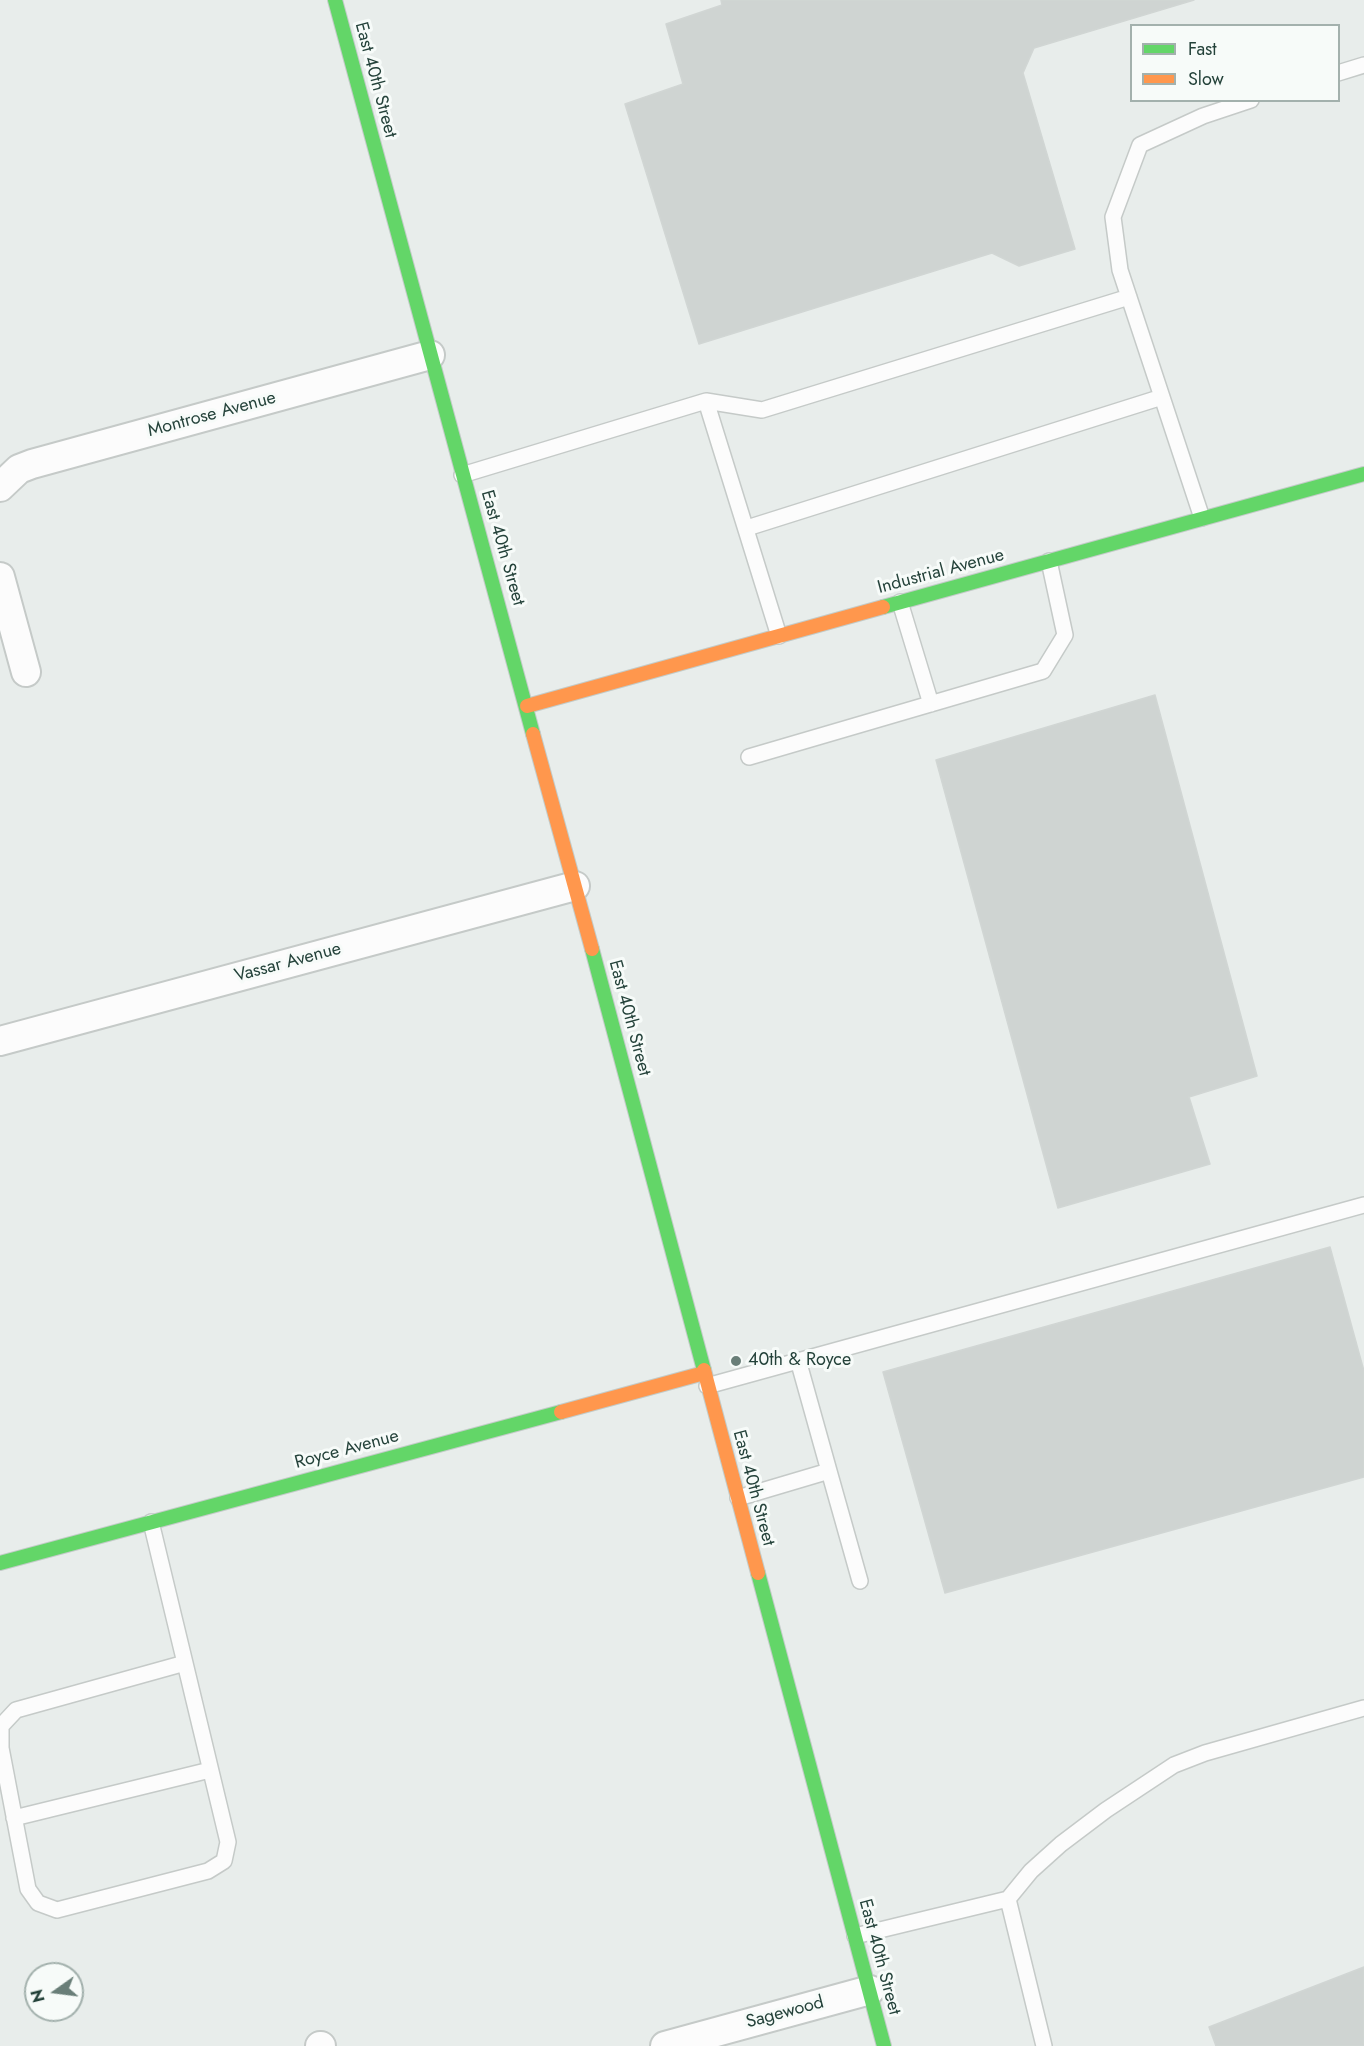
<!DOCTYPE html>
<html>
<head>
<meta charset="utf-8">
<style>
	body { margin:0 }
	#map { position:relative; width:1364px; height:2046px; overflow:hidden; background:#e8edeb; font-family:Jost,sans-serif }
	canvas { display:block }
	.legend { position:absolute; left:1130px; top:24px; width:210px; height:78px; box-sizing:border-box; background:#f7fbf9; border:2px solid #a3b1ad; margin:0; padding:8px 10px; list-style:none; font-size:18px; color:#24423a }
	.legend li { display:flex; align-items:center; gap:12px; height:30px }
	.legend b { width:30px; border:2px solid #a3b1ad }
	.north { position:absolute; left:24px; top:1962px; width:60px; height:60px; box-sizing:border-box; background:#f7fbf9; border:2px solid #a3b1ad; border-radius:50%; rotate:256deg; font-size:16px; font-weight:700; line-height:24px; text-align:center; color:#24423a }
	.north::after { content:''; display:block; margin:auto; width:21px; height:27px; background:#697e78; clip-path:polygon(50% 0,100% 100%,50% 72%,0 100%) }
</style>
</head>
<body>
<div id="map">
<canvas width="1364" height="2046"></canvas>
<ul class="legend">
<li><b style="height:8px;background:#63d668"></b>Fast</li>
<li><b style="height:8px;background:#ff974d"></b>Slow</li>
</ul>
<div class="north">N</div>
</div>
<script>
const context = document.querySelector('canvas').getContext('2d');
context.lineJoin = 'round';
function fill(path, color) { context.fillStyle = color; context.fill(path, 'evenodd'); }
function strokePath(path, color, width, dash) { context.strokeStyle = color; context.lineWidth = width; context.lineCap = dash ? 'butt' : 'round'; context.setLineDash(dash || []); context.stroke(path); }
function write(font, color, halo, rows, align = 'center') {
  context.font = font + ' Jost,sans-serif'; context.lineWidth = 6; context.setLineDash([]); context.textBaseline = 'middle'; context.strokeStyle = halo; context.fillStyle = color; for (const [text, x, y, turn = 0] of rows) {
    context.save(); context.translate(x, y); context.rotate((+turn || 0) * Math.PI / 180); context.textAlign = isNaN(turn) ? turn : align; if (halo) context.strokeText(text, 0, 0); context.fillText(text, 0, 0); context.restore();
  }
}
const building = new Path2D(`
	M721,0H1194L1034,48L1023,73L1075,249L1019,266L992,253L699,344L625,104L683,84L666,24L722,5Z
	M1155,695L1257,1076L1189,1097L1210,1164L1058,1208L936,760Z
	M1330,1247L1364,1371V1477L945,1593L883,1372Z
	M1364,1967V2046H1216L1209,2027Z`);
fill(building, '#cfd4d2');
strokePath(building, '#d1d6d4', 1.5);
const lane = new Path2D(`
	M1338,73L1364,65
	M706,401L779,636
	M462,475L706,401L762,410L1129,297
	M1202,518L1120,270L1113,217L1140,145L1203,116L1251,100
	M747,528L1162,397
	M900,602L931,704
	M749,757L1043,671L1065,635L1049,561
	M798,1360L829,1471
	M707,1386L1364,1205
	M738,1498L829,1471L860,1581
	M151,1522L185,1663
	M185,1663L228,1842L224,1861L208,1871L57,1910L38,1903L28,1889L1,1748V1726L16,1710Z
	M14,1818L210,1770
	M1008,1899L1031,1871L1061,1844L1106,1810L1174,1765L1205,1753L1364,1708
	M855,1936L1008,1899L1044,2046`);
const street = new Path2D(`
	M0,487L19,469L32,464L430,355
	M0,577L26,672
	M0,1041L575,886
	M320,2046H321
	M665,2046L870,1990`);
const fast = new Path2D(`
	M335,0L533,734
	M883,607L1364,474
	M592,949L704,1370
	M0,1563L561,1412
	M758,1573L884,2046`);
const slow = new Path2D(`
	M527,706L883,607
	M533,734L592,949
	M704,1370L758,1573
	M561,1412L704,1373`);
strokePath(lane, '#c5cac8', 18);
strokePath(street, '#c5cac8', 32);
strokePath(fast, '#c3cbc8', 16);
strokePath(slow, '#c3cbc8', 16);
strokePath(lane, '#fcfcfc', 15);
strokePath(street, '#fcfcfc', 28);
strokePath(fast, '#63d668', 14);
strokePath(slow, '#ff974d', 14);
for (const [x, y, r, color] of [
	[736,1361,6,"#697e78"]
]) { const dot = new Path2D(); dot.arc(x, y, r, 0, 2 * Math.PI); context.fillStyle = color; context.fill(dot); strokePath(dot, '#f7fbf9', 2); }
write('18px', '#24423a', '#f7fbf9', [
	["East 40th Street",375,80,75],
	["Montrose Avenue",212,415,-15],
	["East 40th Street",502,548,74],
	["Industrial Avenue",941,572,-15],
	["Vassar Avenue",288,963,-15],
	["East 40th Street",629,1018,75],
	["Royce Avenue",347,1450,-15],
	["East 40th Street",753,1488,75],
	["East 40th Street",879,1957,75],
	["Sagewood",785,2013,-15]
]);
write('18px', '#24423a', '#f7fbf9', [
	["40th & Royce",748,1361]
], 'left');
</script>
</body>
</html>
